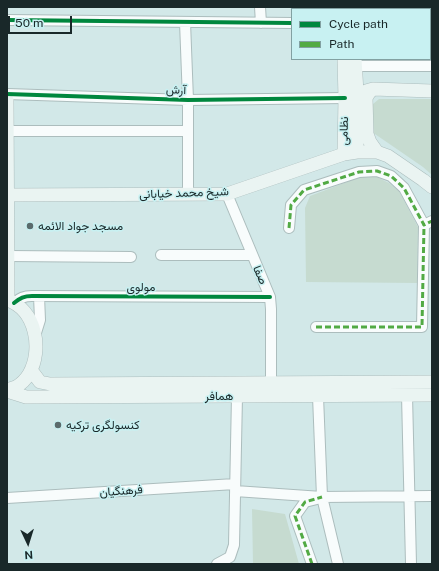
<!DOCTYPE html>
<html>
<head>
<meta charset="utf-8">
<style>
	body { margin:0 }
	#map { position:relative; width:439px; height:571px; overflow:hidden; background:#d2e8e8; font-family:"Public Sans",sans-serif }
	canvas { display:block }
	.frame { position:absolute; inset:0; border:8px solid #192829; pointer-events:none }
	.legend { position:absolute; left:291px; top:8px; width:140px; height:52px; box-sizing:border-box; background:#c8f1f2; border:1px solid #82a1a2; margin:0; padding:5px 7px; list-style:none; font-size:12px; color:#192829 }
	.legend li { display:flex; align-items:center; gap:8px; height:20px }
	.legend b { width:20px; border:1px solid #82a1a2 }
	.north { position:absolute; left:8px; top:523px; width:40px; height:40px; -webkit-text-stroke:3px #c8f1f2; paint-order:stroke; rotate:176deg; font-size:11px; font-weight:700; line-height:16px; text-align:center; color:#192829 }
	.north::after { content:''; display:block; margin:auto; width:14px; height:18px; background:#192829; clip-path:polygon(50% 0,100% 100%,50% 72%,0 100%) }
	.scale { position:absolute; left:8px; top:16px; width:64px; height:18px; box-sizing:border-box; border:2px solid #192829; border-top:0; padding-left:5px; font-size:12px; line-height:14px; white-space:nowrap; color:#192829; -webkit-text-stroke:3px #c8f1f2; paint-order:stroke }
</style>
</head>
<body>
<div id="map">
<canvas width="439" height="571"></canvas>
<div class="frame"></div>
<ul class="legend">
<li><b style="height:5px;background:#00873e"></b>Cycle path</li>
<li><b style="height:5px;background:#52aa44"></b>Path</li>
</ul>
<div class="north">N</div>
<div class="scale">50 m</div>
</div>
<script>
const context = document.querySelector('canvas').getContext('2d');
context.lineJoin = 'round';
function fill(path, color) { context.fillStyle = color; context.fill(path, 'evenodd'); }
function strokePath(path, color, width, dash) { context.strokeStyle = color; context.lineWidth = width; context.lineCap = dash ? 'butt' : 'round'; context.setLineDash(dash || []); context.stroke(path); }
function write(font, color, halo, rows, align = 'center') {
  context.font = font + ' "Public Sans",Vazirmatn,sans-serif'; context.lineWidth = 3; context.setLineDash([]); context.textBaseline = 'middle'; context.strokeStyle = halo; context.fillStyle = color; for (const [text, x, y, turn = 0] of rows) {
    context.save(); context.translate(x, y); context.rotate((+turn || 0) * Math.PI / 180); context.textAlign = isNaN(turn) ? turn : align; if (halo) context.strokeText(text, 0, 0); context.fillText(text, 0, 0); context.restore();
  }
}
fill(new Path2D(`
	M379,99H432V175L423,167L372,132L373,104Z
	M360,177H377L389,183L399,191L418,227L417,283L306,282L305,208L310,196Z
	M252,509L285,514L299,564H253Z`), '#c6dbd0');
const street = new Path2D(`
	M260,7L261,23
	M7,20L292,23
	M185,22L188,100V195
	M355,66H432
	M7,94L188,100L345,98
	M7,131H188
	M227,194L270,297L271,309V383
	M289,228L291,205L304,190L359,172L377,171L391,176L404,188L424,225L432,221
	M161,255H252
	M8,256L131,257
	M14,303C20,298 24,296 32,296L270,297
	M316,327H422L424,225
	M35,336L40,320L39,296
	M407,395L411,564
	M318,396L322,497L338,564
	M235,491L322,497L432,496
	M7,498L235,484
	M217,564L230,557L234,545L237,396
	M312,564L295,516L305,502L317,499`);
const secondary = new Path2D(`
	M343,7V9
	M355,7V9
	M355,59L357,93V152
	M373,89L369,93L366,98L367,134L370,142L377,152L388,156L423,180L432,187
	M366,91L373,89L432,91
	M7,100L8,300
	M344,154L345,98L344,59
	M7,195L227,194L344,154L357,152H377
	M7,300C36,309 43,350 29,374C26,379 21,384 16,387C13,388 10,389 7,390
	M31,370L40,382L50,384L432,382
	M7,391L26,397L432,395`);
strokePath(street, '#acbdbd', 12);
strokePath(secondary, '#acbdbd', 14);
strokePath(street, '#f8fcfc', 10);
strokePath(secondary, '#eaf4f2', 13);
strokePath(new Path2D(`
	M289,228L291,205L304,190L359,172L377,171L391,176L404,188L424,225L432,221
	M316,327H422L424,225
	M312,564L295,516L305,502L322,497`), '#52aa44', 3, [6, 3]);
strokePath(new Path2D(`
	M7,20L292,23
	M7,94L188,100L345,98
	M14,303C20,298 24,296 32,296L270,297`), '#00873e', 4);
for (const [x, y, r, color] of [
	[30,226,4,"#5a6b6c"],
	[58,425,4,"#5a6b6c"]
]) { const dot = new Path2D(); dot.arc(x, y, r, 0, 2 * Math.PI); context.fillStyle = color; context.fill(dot); strokePath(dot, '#c8f1f2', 1.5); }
write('12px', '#192829', '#c8f1f2', [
	["آرش",176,90,2],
	["نظامی",344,131,-89],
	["شیخ محمد خیابانی",184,193,-2],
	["صفا",260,275,67],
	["مولوی",141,287],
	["همافر",219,396],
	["فرهنگیان",121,491,-4]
]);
write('12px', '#192829', '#c8f1f2', [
	["مسجد جواد الائمه",38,226],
	["کنسولگری ترکیه",66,425]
], 'left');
</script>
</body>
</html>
